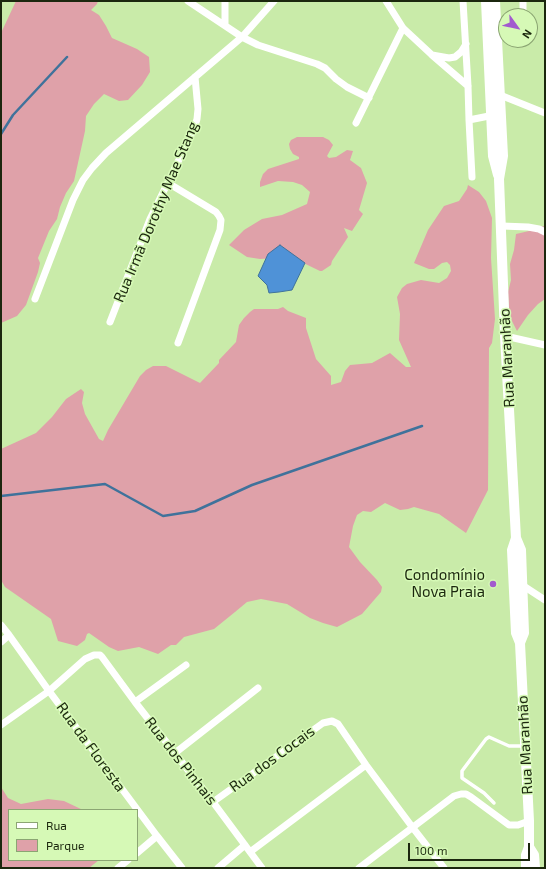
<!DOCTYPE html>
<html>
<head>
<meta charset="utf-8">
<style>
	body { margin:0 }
	#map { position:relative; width:546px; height:869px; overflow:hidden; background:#c9eba9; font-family:"Exo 2",sans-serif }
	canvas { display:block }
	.frame { position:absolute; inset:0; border:2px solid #1b270e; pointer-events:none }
	.legend { position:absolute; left:8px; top:809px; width:130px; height:52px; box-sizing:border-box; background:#d6f9b6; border:1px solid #8ba573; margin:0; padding:5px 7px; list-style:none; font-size:12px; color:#1b270e }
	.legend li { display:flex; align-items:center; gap:8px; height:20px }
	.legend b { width:20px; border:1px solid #8ba573 }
	.north { position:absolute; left:498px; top:8px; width:40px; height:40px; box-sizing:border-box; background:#d6f9b6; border:1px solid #8ba573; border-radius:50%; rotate:123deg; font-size:11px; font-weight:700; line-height:16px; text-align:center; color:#1b270e }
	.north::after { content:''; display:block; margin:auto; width:14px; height:18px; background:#a25ace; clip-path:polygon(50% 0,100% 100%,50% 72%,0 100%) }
	.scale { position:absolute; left:408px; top:843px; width:122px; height:18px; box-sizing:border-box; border:2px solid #1b270e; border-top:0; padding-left:5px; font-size:12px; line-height:14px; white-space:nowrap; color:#1b270e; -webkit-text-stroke:3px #d6f9b6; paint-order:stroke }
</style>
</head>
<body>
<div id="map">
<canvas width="546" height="869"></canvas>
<div class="frame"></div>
<ul class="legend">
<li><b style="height:5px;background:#fff"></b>Rua</li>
<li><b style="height:11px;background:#dfa1a9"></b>Parque</li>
</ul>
<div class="north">N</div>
<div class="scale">100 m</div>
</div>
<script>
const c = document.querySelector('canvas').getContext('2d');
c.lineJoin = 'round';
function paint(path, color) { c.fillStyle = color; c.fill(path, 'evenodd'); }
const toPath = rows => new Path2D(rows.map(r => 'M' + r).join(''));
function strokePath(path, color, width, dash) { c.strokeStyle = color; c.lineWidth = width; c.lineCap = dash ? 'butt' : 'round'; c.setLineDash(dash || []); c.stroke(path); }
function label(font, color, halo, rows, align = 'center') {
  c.font = font + ' "Exo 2",sans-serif'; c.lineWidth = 3; c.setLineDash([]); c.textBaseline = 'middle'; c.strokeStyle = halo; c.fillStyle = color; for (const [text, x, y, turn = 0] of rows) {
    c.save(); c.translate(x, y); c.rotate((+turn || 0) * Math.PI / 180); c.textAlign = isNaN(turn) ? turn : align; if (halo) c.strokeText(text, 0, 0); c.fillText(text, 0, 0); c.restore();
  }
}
const green = toPath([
	[16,1,98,1,97,4,91,10,99,15,106,26,112,38,137,49,149,57,150,72,142,85,128,100,119,101,104,94,94,104,86,116,85,131,74,181,66,193,60,207,57,219,49,231,38,258,40,263,38,272,26,305,17,316,1,323,1,33],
	[297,137,323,137,329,140,333,145,327,156,329,158,336,157,347,150,353,151,350,160,361,168,367,183,359,210,363,214,352,231,344,228,348,237,332,261,331,265,322,271,320,271,291,257,260,259,247,257,229,245,244,230,262,219,282,215,307,204,310,192,302,185,293,182,278,181,260,187,260,182,263,174,268,169,299,159,299,157,293,154,290,149,289,144,291,140],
	[468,185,479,192,486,201,492,218,491,258,495,319,492,343,489,348,488,490,466,533,439,514,414,507,408,509,400,510,385,503,371,512,363,511,357,515,353,526,349,547,360,562,377,580,382,587,381,592,362,614,337,627,323,623,310,618,287,604,261,599,247,602,235,612,214,629,184,637,176,645,171,645,158,654,139,647,118,651,109,647,89,633,87,634,85,640,77,646,58,641,51,619,5,587,1,580,2,577,1,576,1,449,36,433,52,417,66,399,81,389,84,392,82,403,85,414,99,439,103,441,108,430,140,376,146,370,153,366,166,366,200,383,219,363,219,360,236,342,239,325,244,318,250,312,254,309,278,309,283,307,288,311,306,318,306,328,316,359,331,376,331,385,341,382,345,371,350,365,372,363,390,353,406,367,411,367,399,340,400,314,397,297,402,288,407,284,421,280,439,283,447,278,451,271,450,265,447,262,442,263,434,269,429,269,414,263,428,230,444,206,459,201,467,189],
	[545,225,545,299,538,304,528,315,517,331,512,321,509,308,508,292,511,280,510,264,514,250,516,234,529,231,544,226],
	[1,787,8,798,21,804,48,799,64,801,83,810,9,810,9,860,99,860,89,868,1,868]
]);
const water = toPath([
	[280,245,305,263,292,290,279,292,269,293,267,285,258,276,268,254,280,245]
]);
const stream = toPath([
	[1,134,13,115,67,57],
	[1,496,105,484,163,516,195,511,252,485,422,426]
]);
const lane = toPath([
	[494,803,484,793,462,778,462,771,486,739,489,737,509,746,525,746]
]);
const street = toPath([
	[188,1,242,37,258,45,317,64,325,68,336,79,347,87,369,98],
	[386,1,403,28,432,55,468,86],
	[463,1,468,86,469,120,472,177],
	[523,1,523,9],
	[225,25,225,1],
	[432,55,449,58,455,57,461,52,466,44],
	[500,95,545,113],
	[469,120,494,115],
	[356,123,403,28],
	[168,183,216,212,219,216,221,220,220,230,178,343],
	[502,226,528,227,539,229,545,232],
	[35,299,73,200,83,180,92,168,106,153,242,37,274,1],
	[110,322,150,219,194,129,197,119,198,109,195,77],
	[505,336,545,345],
	[522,585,545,600],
	[1,625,9,635,49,691,157,836,182,868],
	[1,642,9,635],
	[135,702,186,665],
	[1,725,49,691,85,659,94,655,100,655,102,657,135,702,213,802,262,868],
	[175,753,258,688],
	[213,802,323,723,332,721,338,724,366,765,413,828,444,868],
	[250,852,366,765],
	[137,853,157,836],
	[118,868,128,860],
	[218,868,245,845],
	[359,868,454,796,461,794,466,794,471,797,509,825,518,825,529,821]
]);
const secondary = toPath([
	[486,1,493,156,498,175],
	[495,1,503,156,499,179,505,336,516,538,512,550,516,633,520,643,529,821,529,847,526,855,526,868],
	[516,538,521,550,524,633,520,643],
	[529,847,534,855,535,868]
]);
const markers = [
	[493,584,4,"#a25ace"]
];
const streetNames = [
	["Rua Irmã Dorothy Mae Stang",156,212,-67],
	["Rua Maranhão",507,358,-93],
	["Rua Maranhão",525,745,-93],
	["Rua da Floresta",91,747,54],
	["Rua dos Cocais",272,759,-36],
	["Rua dos Pinhais",181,761,52]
];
const poiNames = [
	["Condomínio",485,575],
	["Nova Praia",485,592]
];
paint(green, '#dfa1a9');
paint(water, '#4f92d7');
strokePath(water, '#3f729b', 1);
strokePath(stream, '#3f729b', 2.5);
strokePath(lane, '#fff', 3.5);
strokePath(street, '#fff', 7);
strokePath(secondary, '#fff', 10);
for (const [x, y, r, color] of markers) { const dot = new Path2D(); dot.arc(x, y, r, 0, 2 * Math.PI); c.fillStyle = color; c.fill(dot); strokePath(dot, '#d6f9b6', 1.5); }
label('15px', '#1b270e', '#d6f9b6', streetNames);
label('15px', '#1b270e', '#d6f9b6', poiNames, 'right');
</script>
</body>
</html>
